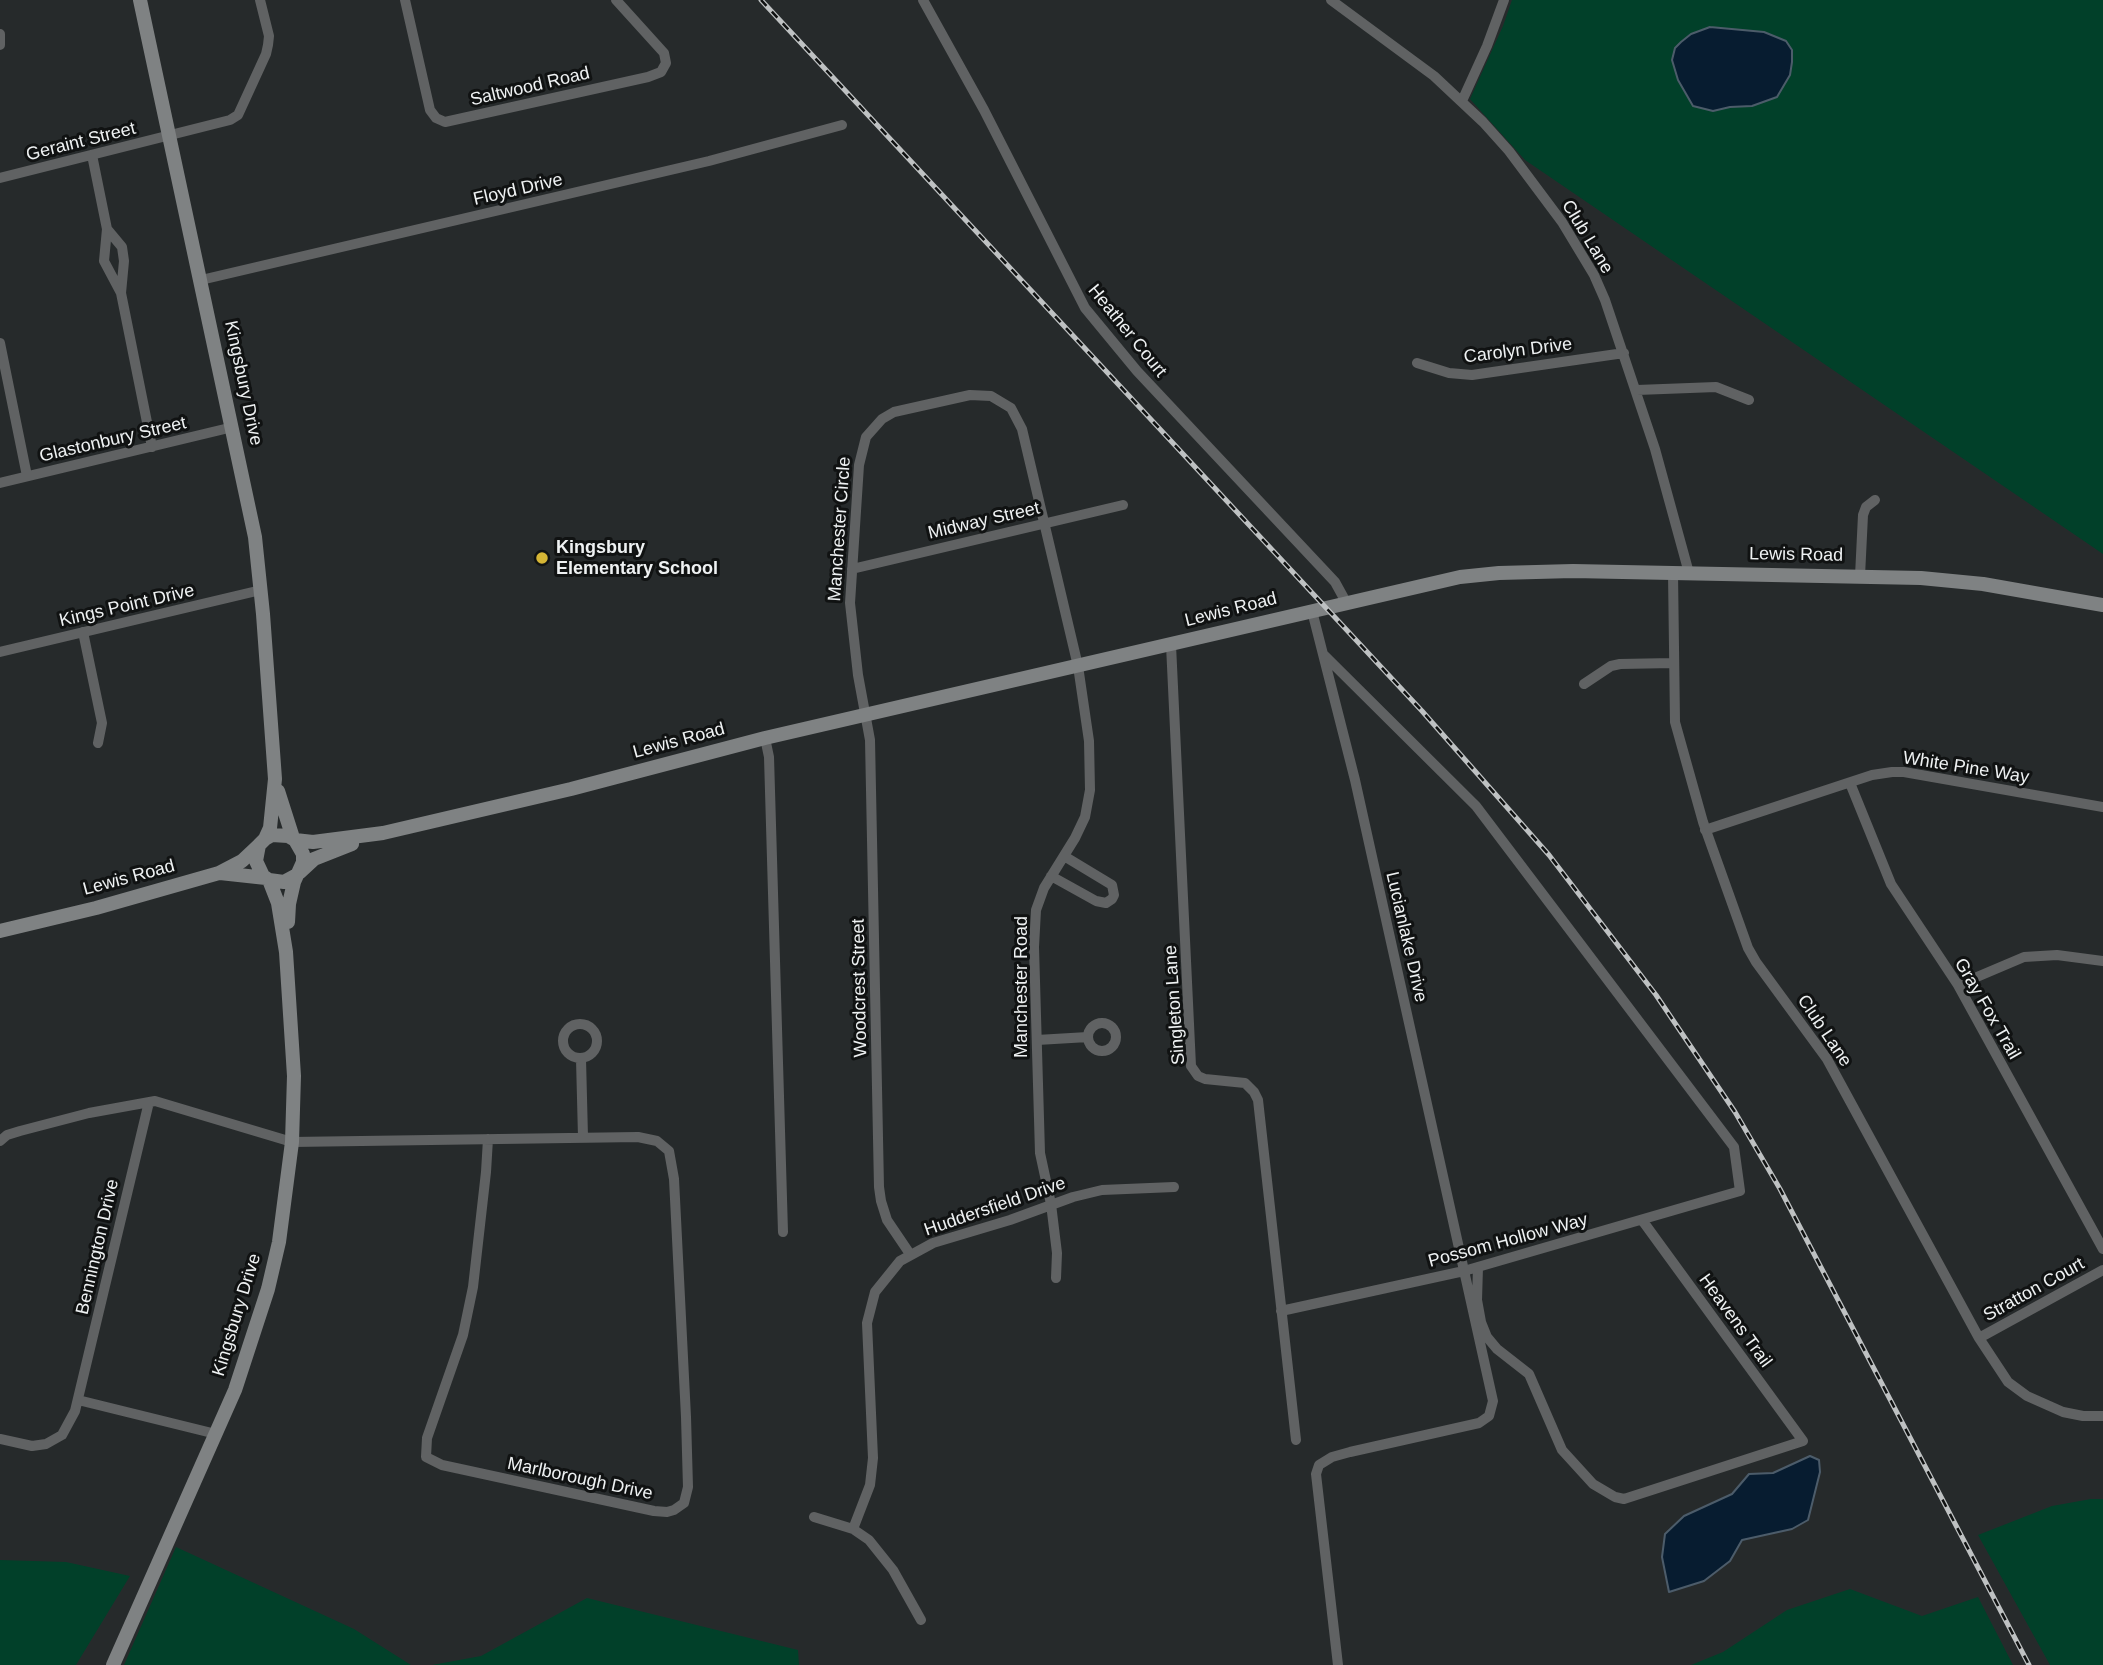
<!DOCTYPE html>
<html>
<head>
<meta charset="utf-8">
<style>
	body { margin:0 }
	canvas { display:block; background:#262a2b }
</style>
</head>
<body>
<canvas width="2103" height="1665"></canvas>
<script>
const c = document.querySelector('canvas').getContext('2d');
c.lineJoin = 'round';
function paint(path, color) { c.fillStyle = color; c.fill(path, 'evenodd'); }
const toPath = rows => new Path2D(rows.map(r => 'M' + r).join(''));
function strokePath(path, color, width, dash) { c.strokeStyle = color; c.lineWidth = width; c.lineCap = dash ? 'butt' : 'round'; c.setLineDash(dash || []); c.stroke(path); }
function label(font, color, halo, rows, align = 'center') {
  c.font = font + ' Helvetica,sans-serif'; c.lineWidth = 6; c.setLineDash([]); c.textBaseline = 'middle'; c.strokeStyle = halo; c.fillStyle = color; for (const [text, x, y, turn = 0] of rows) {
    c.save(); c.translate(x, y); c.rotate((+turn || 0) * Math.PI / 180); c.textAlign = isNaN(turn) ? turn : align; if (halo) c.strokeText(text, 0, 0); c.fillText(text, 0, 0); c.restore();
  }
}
const green = toPath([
	[1512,0,2103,0,2103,554,1525,160,1470,99,1503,26],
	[2091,1499,2103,1499,2103,1665,2050,1665,1978,1535,2052,1506],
	[176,1547,354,1629,411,1665,124,1665],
	[0,1560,66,1562,130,1576,76,1665,0,1665],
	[1850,1589,1922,1616,1978,1597,2013,1665,1691,1665,1723,1652,1787,1610],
	[587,1598,798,1650,799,1665,432,1665,481,1656]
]);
const water = toPath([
	[1710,27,1764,32,1786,41,1792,50,1792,62,1790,75,1777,97,1752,106,1730,107,1713,111,1693,106,1678,80,1672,60,1675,48,1681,42,1691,34,1710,27],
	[1810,1456,1819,1460,1820,1472,1808,1520,1792,1529,1742,1540,1730,1561,1704,1581,1669,1592,1662,1557,1665,1534,1684,1516,1732,1494,1749,1474,1773,1473,1810,1456]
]);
const street = toPath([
	[405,0,430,110,436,118,445,122,648,77,661,72,666,63,664,53,616,0],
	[923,0,984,110,1085,308,1137,371,1335,582,1346,602],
	[1331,0,1434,76,1483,122,1509,151,1562,222,1594,275,1605,300,1655,449,1689,573],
	[0,34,0,45],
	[1462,101,1487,46,1504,0],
	[92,155,107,229],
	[0,178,230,120,238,115,266,54,268,45,269,36,260,0],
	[201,280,709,161,842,125],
	[121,293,124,261,122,247,107,229,104,261,121,293,152,447],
	[0,343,27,476],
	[1417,363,1449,373,1472,375,1624,353],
	[1637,390,1716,387,1749,400],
	[0,483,233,427],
	[852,569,1123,505],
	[1673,573,1675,722,1703,822,1748,948,1756,962,1827,1059,1979,1338,2008,1382,2027,1396,2063,1412,2083,1416,2103,1416],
	[1860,576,1863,515,1866,507,1875,500],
	[1312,611,1355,780,1493,1401,1489,1416,1479,1423,1350,1452,1332,1457,1319,1465,1316,1474,1338,1665],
	[83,632,102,723,98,743],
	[1171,645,1191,1066,1198,1076,1205,1079,1245,1083,1254,1092,1258,1100,1296,1440],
	[0,652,261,590],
	[1584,684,1611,666,1620,664,1673,663],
	[765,738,769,757,783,1232],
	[1850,783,1891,884,1958,985,2103,1249],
	[1705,830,1872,775,1892,772,1904,772,2103,807],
	[1051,876,1096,901,1106,903,1112,899,1114,895,1112,885,1064,856],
	[1958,985,2024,957,2057,955,2103,961],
	'1088 1037a14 14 0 1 1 28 0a14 14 0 1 1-28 0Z',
	'563 1041a17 17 0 1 1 34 0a17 17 0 1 1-34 0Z',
	[1037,1040,1088,1037],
	[581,1059,583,1137],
	[0,1141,7,1135,20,1131,89,1113,155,1101,292,1142,638,1137,657,1141,669,1151,674,1179,686,1417,688,1487,684,1503,674,1510,667,1512,654,1511,442,1465,426,1457,427,1438,463,1335,473,1287,486,1172,488,1139],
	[910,1254,887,1220,881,1201,879,1187,870,740,858,675,850,603,859,465,866,437,882,419,894,412,970,395,991,396,1011,408,1022,429,1078,666,1089,741,1090,790,1085,817,1075,838,1044,888,1036,910,1034,947,1040,1153,1051,1204,1057,1253,1056,1278],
	[1478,1267,1477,1300,1481,1322,1487,1337,1497,1349,1529,1374,1562,1450,1593,1484,1615,1497,1624,1499,1803,1441,1642,1220],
	[1281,1311,1464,1271,1740,1191,1734,1147,1476,806,1324,655],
	[1979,1338,2103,1270],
	[78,1400,216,1434],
	[0,1439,32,1446,46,1444,62,1435,75,1411,149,1102],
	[814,1517,853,1529,869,1540,893,1570,921,1620],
	[853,1529,870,1485,873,1458,867,1323,875,1292,900,1261,933,1243,1010,1220,1073,1197,1102,1190,1174,1187]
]);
const secondary = toPath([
	[140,0,255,537,263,614,275,779,270,828,265,839],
	[278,791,293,838],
	[295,840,313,842,383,833,571,789,765,738,1460,577,1499,573,1573,571,1921,578,1983,584,2103,605],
	[300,872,314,859,352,844],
	[220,873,266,878],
	[288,922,289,904,294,882,303,862,303,854,295,840,288,836,272,835,265,839,259,845,256,861,263,876,269,880,284,882,297,875],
	[0,931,96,908,219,873,242,861,259,845],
	[113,1665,235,1390,268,1289,279,1242,292,1142,294,1076,286,952,278,903,269,880]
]);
const rail = toPath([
	[761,0,1422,711,1549,855,1656,995,1735,1112,1780,1189,2029,1665]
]);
const markers = [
	[542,558,7,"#d5b535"]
];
const streetNames = [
	["Saltwood Road",530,87,-13],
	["Geraint Street",81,142,-14],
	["Floyd Drive",518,190,-13],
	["Club Lane",1587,237,59],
	["Heather Court",1127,331,51],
	["Carolyn Drive",1518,351,-7],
	["Kingsbury Drive",243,383,78],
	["Glastonbury Street",113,440,-13],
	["Midway Street",984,521,-13],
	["Manchester Circle",840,529,-86],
	["Lewis Road",1796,555,1],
	["Kings Point Drive",127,606,-13],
	["Lewis Road",1231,610,-14],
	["Lewis Road",679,741,-15],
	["White Pine Way",1966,768,9],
	["Lewis Road",129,878,-15],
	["Lucianlake Drive",1406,937,77],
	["Manchester Road",1022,987,-90],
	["Woodcrest Street",860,988,-91],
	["Singleton Lane",1175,1005,-94],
	["Gray Fox Trail",1987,1009,60],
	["Club Lane",1824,1031,56],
	["Huddersfield Drive",995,1207,-19],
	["Possom Hollow Way",1508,1241,-15],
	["Bennington Drive",98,1247,-77],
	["Stratton Court",2034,1290,-29],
	["Kingsbury Drive",237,1315,-73],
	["Heavens Trail",1735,1321,54],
	["Marlborough Drive",580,1479,12]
];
const poiNames = [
	["Kingsbury",556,548],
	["Elementary School",556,569]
];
paint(green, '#014029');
paint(water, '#071c30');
strokePath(water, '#4c5c6a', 2);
strokePath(street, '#606263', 10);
strokePath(secondary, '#7f8283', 14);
strokePath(rail, '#bec1c2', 5);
strokePath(rail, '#101212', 2.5, [8]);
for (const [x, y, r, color] of markers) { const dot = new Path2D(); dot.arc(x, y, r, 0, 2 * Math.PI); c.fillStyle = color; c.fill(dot); strokePath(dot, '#101212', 2.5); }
label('18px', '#eef1f2', '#101212', streetNames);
label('bold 18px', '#eef1f2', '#101212', poiNames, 'left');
</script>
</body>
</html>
